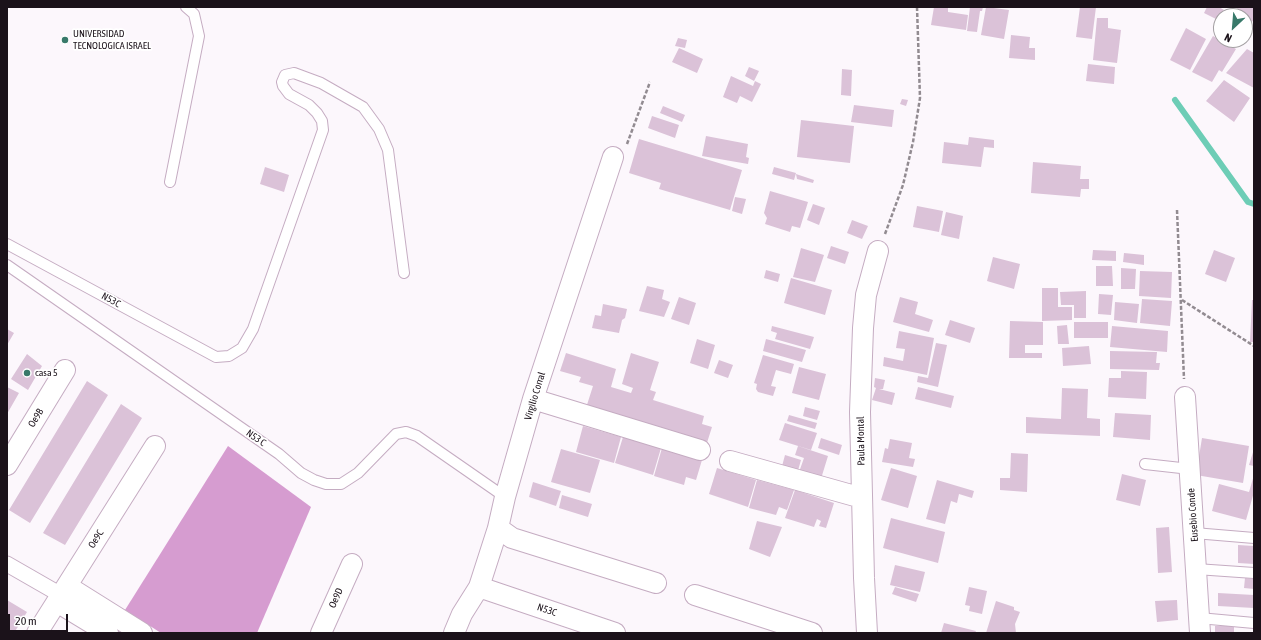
<!DOCTYPE html>
<html>
<head>
<meta charset="utf-8">
<style>
	body { margin:0 }
	#map { position:relative; width:1261px; height:640px; overflow:hidden; background:#fcf7fc; font-family:"Asap Condensed",sans-serif }
	canvas { display:block }
	.frame { position:absolute; inset:0; border:8px solid #1b121a; pointer-events:none }
	.north { position:absolute; left:1213px; top:8px; width:40px; height:40px; box-sizing:border-box; background:#fff; border:1px solid #a4a0a3; border-radius:50%; rotate:206deg; font-size:11px; font-weight:700; line-height:16px; text-align:center; color:#1b121a }
	.north::after { content:''; display:block; margin:auto; width:14px; height:18px; background:#38796a; clip-path:polygon(50% 0,100% 100%,50% 72%,0 100%) }
	.scale { position:absolute; left:8px; top:614px; width:60px; height:18px; box-sizing:border-box; border:2px solid #1b121a; border-top:0; padding-left:5px; font-size:12px; line-height:14px; white-space:nowrap; color:#1b121a; -webkit-text-stroke:3px #fff; paint-order:stroke }
</style>
</head>
<body>
<div id="map">
<canvas width="1261" height="640"></canvas>
<div class="frame"></div>
<div class="north">N</div>
<div class="scale">20 m</div>
</div>
<script>
const c = document.querySelector('canvas').getContext('2d');
c.lineJoin = 'round';
function paint(path, color) { c.fillStyle = color; c.fill(path, 'evenodd'); }
const toPath = rows => new Path2D(rows.map(r => 'M' + r).join(''));
function strokePath(path, color, width, dash) { c.strokeStyle = color; c.lineWidth = width; c.lineCap = dash ? 'butt' : 'round'; c.setLineDash(dash || []); c.stroke(path); }
function label(font, color, halo, rows, align = 'center') {
  c.font = font + ' "Asap Condensed",sans-serif'; c.lineWidth = 3.5; c.setLineDash([]); c.textBaseline = 'middle'; c.strokeStyle = halo; c.fillStyle = color; for (const [text, x, y, turn = 0] of rows) {
    c.save(); c.translate(x, y); c.rotate((+turn || 0) * Math.PI / 180); c.textAlign = isNaN(turn) ? turn : align; if (halo) c.strokeText(text, 0, 0); c.fillText(text, 0, 0); c.restore();
  }
}
const forest = toPath([
	[228,446,311,507,257,633,161,633,125,610]
]);
const stream = toPath([
	[1175,100,1248,202,1254,204]
]);
const building = toPath([
	[934,7,948,7,948,12,968,15,966,30,931,25],
	[970,7,983,7,982,11,980,11,977,32,967,31],
	[986,7,1009,10,1004,39,981,35],
	[1080,7,1096,7,1092,39,1076,37],
	[1207,7,1219,7,1224,10,1218,20,1204,13],
	[1238,7,1254,7,1254,22,1245,18,1245,16,1235,13],
	[1097,18,1108,18,1108,28,1121,30,1117,63,1093,60],
	[1221,26,1221,35,1217,33],
	[1186,28,1206,39,1190,70,1170,60],
	[1011,35,1030,37,1029,48,1035,48,1035,60,1009,58],
	[1213,36,1236,49,1222,72,1219,70,1212,82,1192,72],
	[678,38,687,40,685,48,675,46],
	[1230,40,1240,40,1238,44],
	[679,48,703,59,697,73,672,62],
	[1247,49,1254,53,1254,88,1226,73],
	[1088,64,1115,67,1114,84,1086,81],
	[749,67,759,71,754,81,745,76],
	[842,69,852,70,851,96,841,95],
	[731,76,753,86,755,81,761,84,752,102,740,96,737,103,723,97],
	[1224,80,1250,98,1234,122,1206,101],
	[902,99,908,100,906,106,900,104],
	[854,105,894,110,892,127,851,122],
	[663,106,685,115,682,122,660,113],
	[652,116,679,125,675,138,648,128],
	[801,120,854,126,850,163,797,157],
	[706,136,748,144,746,157,749,158,748,164,702,156],
	[969,137,994,140,994,148,984,147,981,167,942,163,944,142,968,145],
	[639,139,742,170,730,210,659,189,661,183,629,173],
	[1033,162,1081,166,1080,179,1089,179,1089,189,1081,189,1080,197,1031,193],
	[265,167,289,175,284,192,260,184],
	[774,167,796,173,794,180,772,174],
	[796,174,814,180,813,183,797,179],
	[770,191,808,202,800,228,792,226,790,232,765,224,767,218,764,213],
	[735,197,746,199,742,214,732,211],
	[813,204,825,208,819,225,807,220],
	[917,206,943,211,939,232,913,227],
	[946,212,963,216,959,239,941,235],
	[852,220,868,226,862,239,847,233],
	[831,246,849,252,845,264,827,258],
	[801,248,824,255,815,282,793,277],
	[1093,250,1116,251,1116,261,1092,260],
	[1214,250,1235,258,1226,282,1205,274],
	[1124,253,1144,255,1144,265,1123,262],
	[993,257,1020,264,1014,289,987,281],
	[1096,266,1112,266,1113,286,1096,286],
	[1121,268,1136,269,1135,289,1121,289],
	[766,270,780,274,778,282,764,278],
	[1140,271,1172,272,1171,298,1139,296],
	[791,278,832,290,825,315,784,303],
	[647,286,664,290,662,299,670,302,664,317,639,311],
	[1042,288,1058,288,1058,307,1072,307,1072,320,1042,321],
	[1086,291,1086,318,1074,318,1074,305,1061,305,1060,292],
	[1099,294,1113,295,1111,315,1098,314],
	[679,297,696,303,689,325,671,319],
	[900,297,918,302,915,314,933,320,929,332,893,322],
	[1142,299,1172,301,1170,326,1140,323],
	[1252,300,1254,300,1254,342,1250,342],
	[1115,302,1139,304,1137,323,1114,320],
	[603,304,627,309,625,318,622,320,619,333,592,328,595,315,601,316],
	[950,320,975,328,970,343,945,335],
	[1010,321,1043,322,1043,345,1025,345,1025,353,1042,353,1042,358,1009,358],
	[1074,322,1108,322,1108,338,1074,338],
	[1067,325,1069,344,1058,344,1057,326],
	[772,326,814,337,810,349,775,339,777,333,771,331],
	[1112,326,1168,331,1167,352,1110,347],
	[7,329,14,333,7,345],
	[899,331,934,338,927,375,883,366,884,357,903,361,905,349,896,348],
	[697,339,715,345,708,369,690,363],
	[766,339,806,350,802,362,763,351],
	[936,343,947,345,938,387,917,382,918,376,928,378],
	[1089,346,1091,364,1063,366,1062,348],
	[1110,351,1157,352,1156,363,1160,363,1159,370,1110,369],
	[566,353,616,369,611,387,631,393,633,388,622,384,631,353,659,362,650,390,656,392,653,400,704,416,702,424,712,427,705,449,585,411,593,386,579,382,581,377,560,371],
	[27,354,42,366,28,390,11,379],
	[763,355,794,364,791,374,776,370,771,386,776,387,773,396,758,392,756,389,757,384,754,383],
	[719,360,733,365,728,378,714,373],
	[799,367,826,374,819,400,792,393],
	[1121,371,1147,372,1146,399,1108,397,1109,378,1121,378],
	[875,378,885,380,883,389,879,389,895,393,892,405,872,400,876,388,874,387],
	[87,381,108,395,30,523,9,510],
	[7,387,19,393,7,414],
	[918,387,954,396,951,408,915,399],
	[1062,388,1088,389,1087,418,1100,419,1100,436,1026,433,1026,417,1061,419],
	[121,404,142,418,65,545,43,533],
	[805,407,820,411,817,420,803,416],
	[1115,413,1151,415,1150,440,1113,437],
	[789,415,817,423,815,429,787,421],
	[785,423,817,433,811,450,779,440],
	[583,426,621,437,614,463,576,452],
	[623,437,661,448,653,475,615,463],
	[821,438,842,445,839,455,818,448],
	[1202,438,1249,446,1243,483,1196,475],
	[890,439,912,443,909,458,915,459,913,467,882,462,885,448,888,449],
	[798,446,828,456,820,482,798,475,804,458,795,455],
	[662,448,702,460,696,480,686,477,684,485,654,476],
	[561,449,600,460,590,493,551,482],
	[1254,449,1254,466,1249,465],
	[1011,453,1028,454,1027,492,1000,490,1000,478,1010,478],
	[785,455,801,460,797,474,781,470],
	[717,468,756,480,748,507,709,494],
	[891,468,917,476,908,508,881,500],
	[1122,474,1146,480,1140,506,1116,500],
	[1254,475,1254,492,1246,520,1212,511,1219,484,1249,492],
	[757,480,794,490,787,510,779,507,776,515,749,508],
	[937,480,974,491,972,498,959,494,957,503,951,501,945,524,926,519],
	[533,482,561,491,556,506,529,497],
	[795,490,834,503,826,528,819,526,821,521,817,519,814,527,785,518],
	[562,495,592,504,588,517,559,508],
	[891,518,945,532,938,563,883,548],
	[757,521,782,527,770,557,749,549],
	[1169,527,1172,572,1158,573,1156,528],
	[1238,545,1254,546,1254,564,1238,563],
	[895,565,925,572,920,592,890,585],
	[1245,578,1254,579,1254,589,1244,588],
	[895,587,919,594,916,602,892,594],
	[969,587,987,591,982,614,969,611,970,606,965,605],
	[1218,593,1254,595,1254,608,1218,606],
	[7,600,27,612,14,633,7,633],
	[1177,600,1178,620,1157,622,1155,601],
	[996,601,1014,607,1014,610,1020,612,1015,624,1016,633,986,633],
	[944,623,976,631,975,633,941,633],
	[1215,626,1234,626,1234,633,1215,633]
]);
const path = toPath([
	[627,144,650,82],
	[1177,210,1184,379],
	[885,234,903,185,913,142,920,98,917,7],
	[1182,300,1254,346]
]);
const service = toPath([
	[170,182,199,36,194,14,186,7],
	[7,244,216,357,229,356,242,348,253,329,323,130,322,121,317,113,309,105,289,94,283,86,282,82,285,75,294,73,321,83,363,107,379,129,388,150,404,273],
	[7,265,279,454,301,473,314,480,326,484,341,484,358,473,396,434,406,432,417,436,505,497],
	[1145,464,1190,469],
	[1194,533,1254,538],
	[1196,569,1254,573],
	[1199,618,1254,623]
]);
const pedestrian = toPath([
	[7,564,61,595]
]);
const minor = toPath([
	[1185,397,1200,633],
	[533,399,700,450],
	[730,461,862,498],
	[7,465,65,370],
	[498,528,512,538,656,583],
	[67,586,142,633],
	[479,587,615,633],
	[695,595,812,633],
	[57,602,108,633],
	[37,633,155,446],
	[321,633,352,564],
	[454,633,462,614,479,587,498,528,505,497,533,399,613,157],
	[867,633,864,578,860,412,863,328,866,295,878,251]
]);
const markers = [
	[65,40,4,"#38796a"],
	[27,373,4,"#38796a"]
];
const poiNames = [
	["UNIVERSIDAD",73,34],
	["TECNOLOGICA ISRAEL",73,46],
	["casa 5",35,373]
];
const streetNames = [
	["N53C",111,300,29],
	["Virgilio Corral",535,396,-73],
	["Oe9B",36,418,-59],
	["N53 C",256,438,35],
	["Paula Montal",861,441,-91],
	["Eusebio Conde",1193,515,-94],
	["Oe9C",96,539,-58],
	["Oe9D",336,598,-66],
	["N53C",547,610,19]
];
paint(forest, '#d69cd0');
strokePath(stream, '#6dcdb6', 6);
paint(building, '#dbc2d8');
strokePath(service, '#c5acc2', 12);
strokePath(pedestrian, '#c5acc2', 17);
strokePath(minor, '#c5acc2', 22);
strokePath(path, '#928b91', 2.5, [4, 2]);
strokePath(service, '#fff', 10);
strokePath(pedestrian, '#fff', 15);
strokePath(minor, '#fff', 20);
for (const [x, y, r, color] of markers) { const dot = new Path2D(); dot.arc(x, y, r, 0, 2 * Math.PI); c.fillStyle = color; c.fill(dot); strokePath(dot, '#fff', 1.5); }
label('10px', '#1b121a', '#fff', poiNames, 'left');
label('10px', '#1b121a', '#fff', streetNames);
</script>
</body>
</html>
